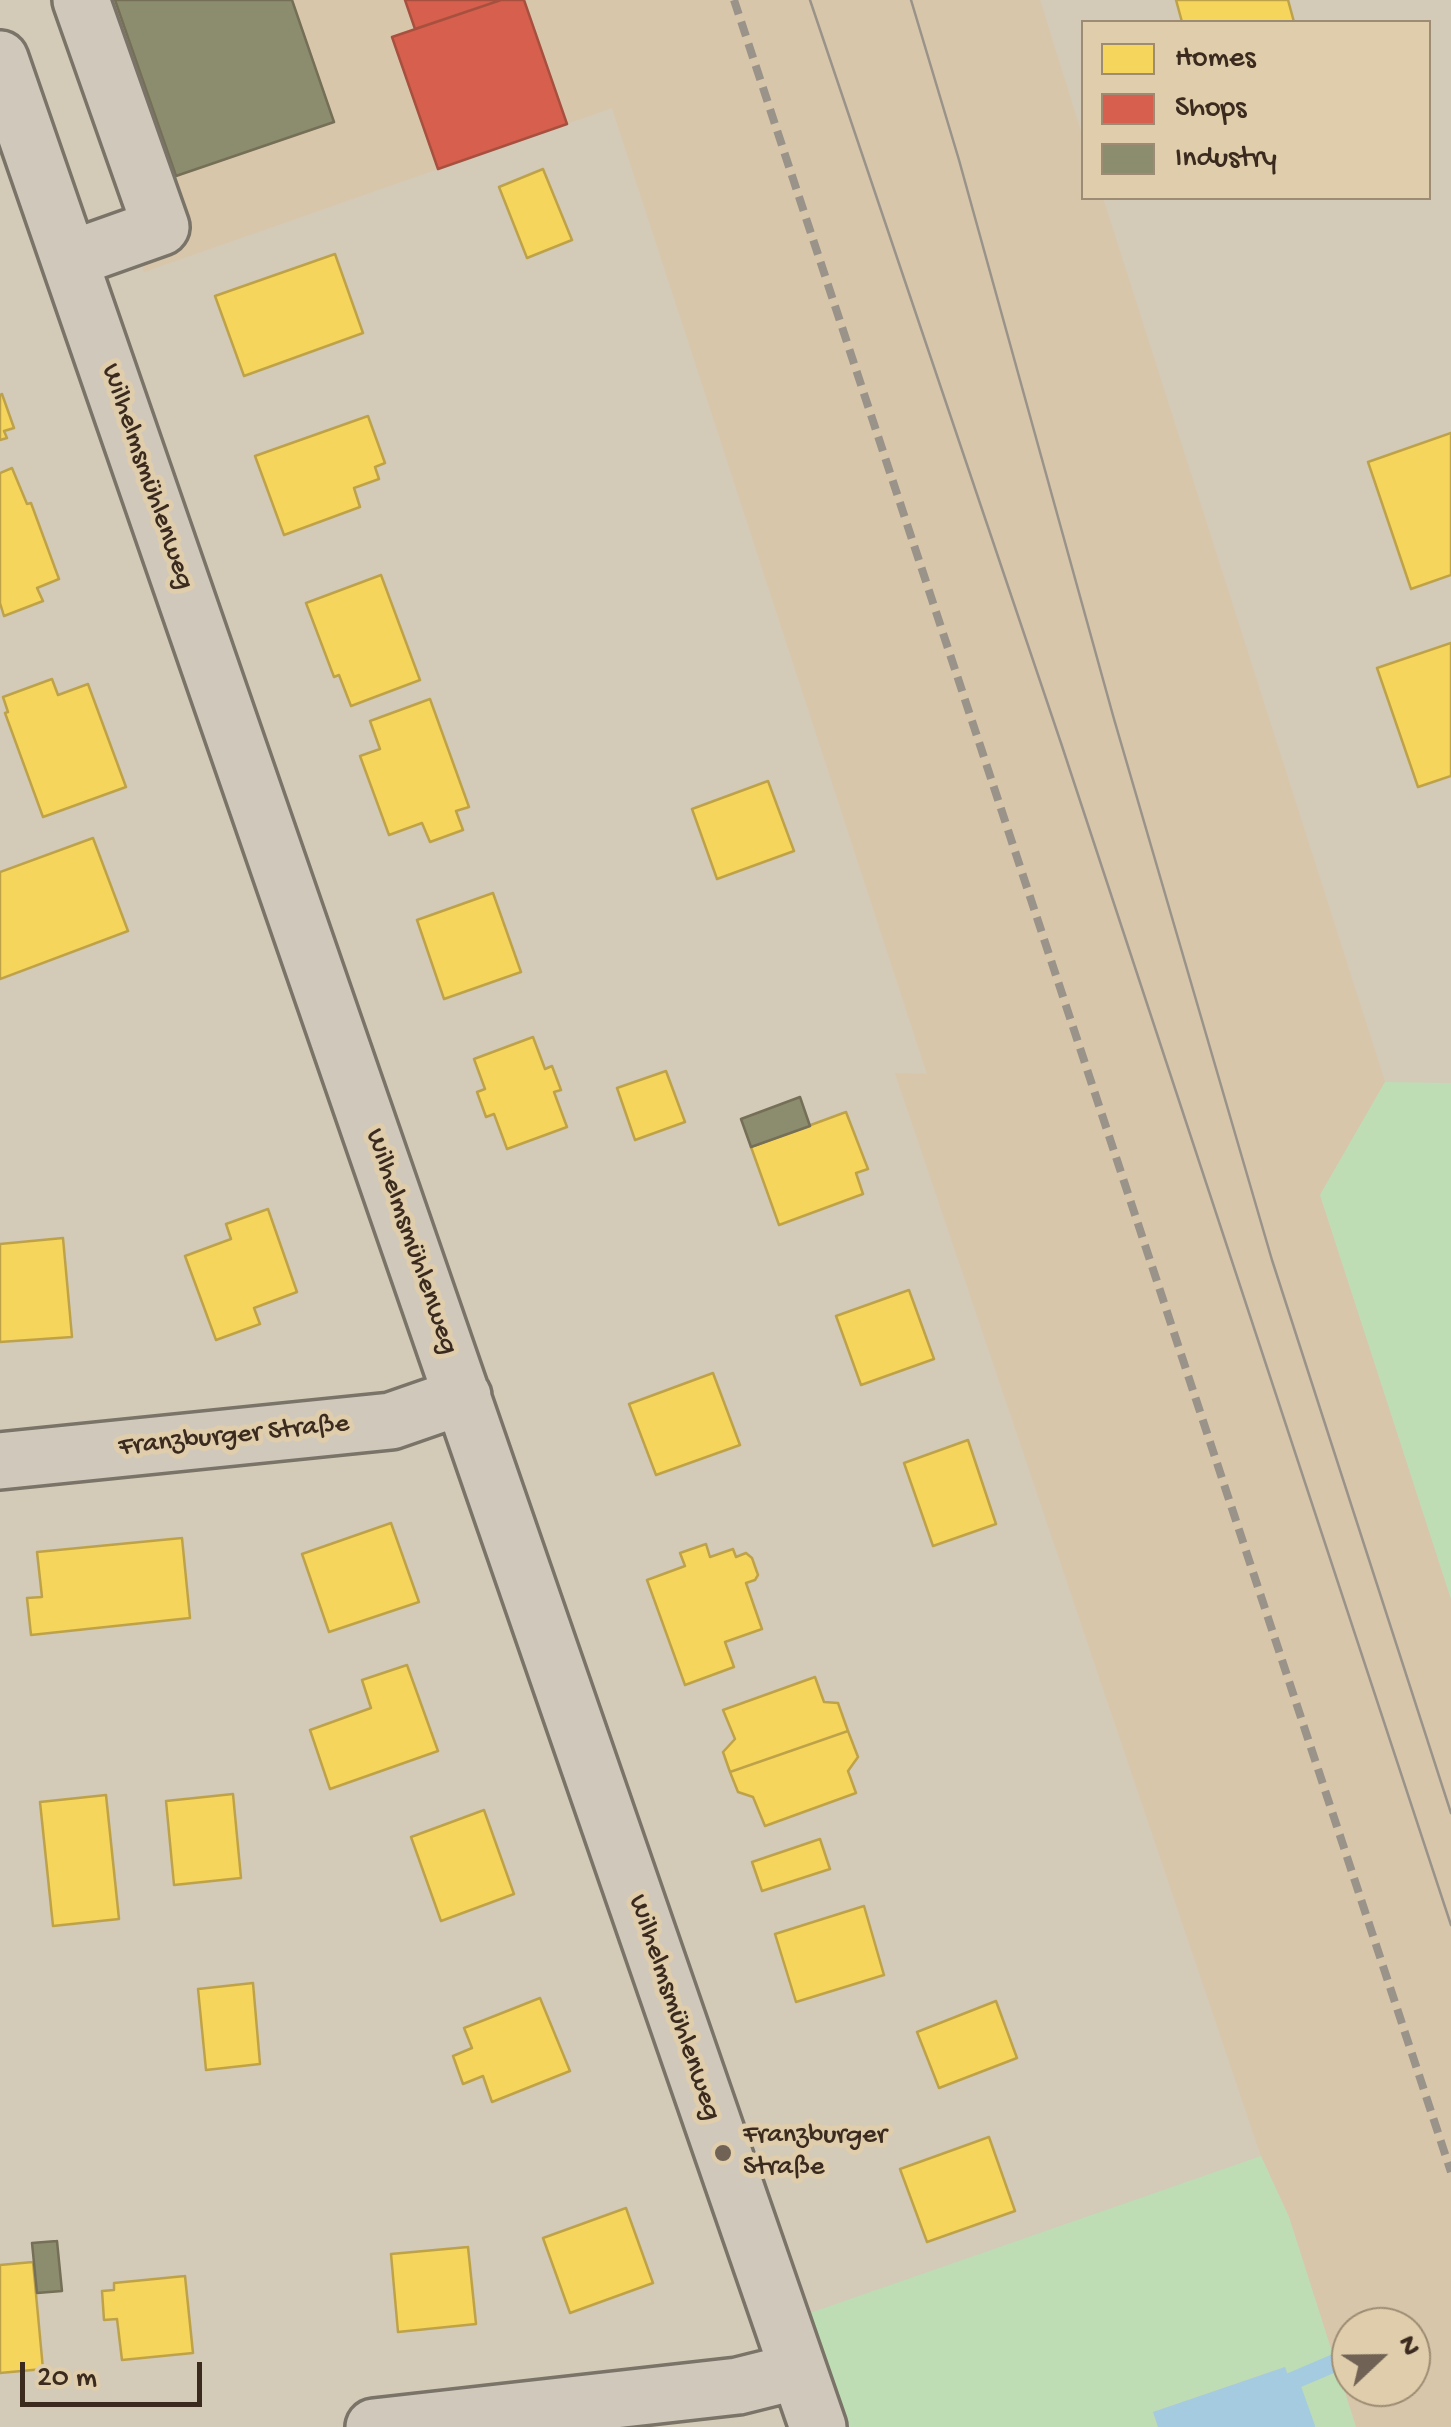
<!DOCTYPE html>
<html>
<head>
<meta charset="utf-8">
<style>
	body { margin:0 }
	#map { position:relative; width:1451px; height:2427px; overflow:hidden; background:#d3cab7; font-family:"Gochi Hand",sans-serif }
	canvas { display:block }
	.legend { position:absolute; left:1081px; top:20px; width:350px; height:180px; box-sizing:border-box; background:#dfcdab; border:2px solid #9d8c73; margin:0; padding:12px 18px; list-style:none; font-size:30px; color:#3b2a1e }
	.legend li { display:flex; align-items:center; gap:20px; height:50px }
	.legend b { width:50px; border:2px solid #9d8c73 }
	.north { position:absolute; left:1331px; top:2307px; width:100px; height:100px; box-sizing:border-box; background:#dfcdab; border:2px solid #9d8c73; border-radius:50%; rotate:68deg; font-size:28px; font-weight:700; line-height:40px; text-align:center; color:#3b2a1e }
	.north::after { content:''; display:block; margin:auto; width:35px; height:45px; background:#706254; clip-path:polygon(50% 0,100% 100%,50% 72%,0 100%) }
	.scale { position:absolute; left:20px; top:2362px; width:182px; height:45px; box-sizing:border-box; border:5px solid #3b2a1e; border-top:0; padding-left:12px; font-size:30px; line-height:35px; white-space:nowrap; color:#3b2a1e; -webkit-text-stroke:8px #dfcdab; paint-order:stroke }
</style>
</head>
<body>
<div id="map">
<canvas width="1451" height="2427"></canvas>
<ul class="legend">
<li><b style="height:28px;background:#f6d55c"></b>Homes</li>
<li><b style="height:28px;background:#d6604d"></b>Shops</li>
<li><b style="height:28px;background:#8c8c6e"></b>Industry</li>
</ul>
<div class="north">N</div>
<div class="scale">20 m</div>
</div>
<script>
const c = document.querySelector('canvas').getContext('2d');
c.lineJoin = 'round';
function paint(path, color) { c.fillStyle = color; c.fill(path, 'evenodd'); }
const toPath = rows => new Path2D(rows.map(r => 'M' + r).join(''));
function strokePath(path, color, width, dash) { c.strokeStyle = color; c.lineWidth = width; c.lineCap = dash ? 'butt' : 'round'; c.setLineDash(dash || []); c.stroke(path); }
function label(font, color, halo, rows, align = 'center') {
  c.font = font + ' "Gochi Hand",sans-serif'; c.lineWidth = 10; c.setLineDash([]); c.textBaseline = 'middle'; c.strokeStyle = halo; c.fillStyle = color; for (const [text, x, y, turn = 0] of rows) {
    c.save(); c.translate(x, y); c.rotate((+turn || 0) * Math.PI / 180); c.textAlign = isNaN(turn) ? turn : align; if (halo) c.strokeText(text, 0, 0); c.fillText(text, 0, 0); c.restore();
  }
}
const built = toPath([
	[49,0,1040,0,1083,138,1084,198,1103,198,1385,1082,1320,1195,1451,1599,1451,2427,1356,2427,1289,2217,1261,2156,895,1073,927,1074,612,108,144,272],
	[1351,2327,1411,2327,1411,2387,1351,2387]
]);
const green = toPath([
	[1385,1082,1451,1083,1451,1599,1320,1195],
	[1261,2156,1289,2217,1356,2427,1306,2427,1285,2367,1153,2412,1158,2427,849,2427,810,2313]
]);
const water = toPath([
	[1285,2367,1306,2427,1158,2427,1153,2412]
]);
const homes = toPath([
	[1176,0,1288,0,1294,22,1182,22,1176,0],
	[543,169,572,240,527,258,499,187,543,169],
	[335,254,363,333,244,376,215,296,335,254],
	[2,394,14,428,4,431,7,438,0,440,0,395,2,394],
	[368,416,385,463,375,467,379,479,354,488,360,507,284,535,255,456,368,416],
	[1451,433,1451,575,1411,589,1368,462,1451,433],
	[12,468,27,504,31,503,59,579,37,588,43,601,4,616,0,603,0,473,12,468],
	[381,575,420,680,351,706,339,675,334,677,306,603,381,575],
	[1451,643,1451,776,1418,787,1377,668,1451,643],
	[52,679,58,695,88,684,126,787,43,817,5,713,8,712,3,697,52,679],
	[430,699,469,807,456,811,463,830,430,842,422,823,389,835,360,756,380,749,370,721,430,699],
	[768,781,794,851,717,879,692,809,768,781],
	[93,838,128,931,0,979,0,872,93,838],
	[493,893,521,972,444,999,417,920,493,893],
	[533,1037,545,1069,552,1066,561,1090,554,1092,567,1127,507,1149,494,1114,486,1117,477,1092,485,1089,474,1059,533,1037],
	[666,1071,685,1122,635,1140,617,1088,666,1071],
	[846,1112,868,1169,856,1173,863,1194,779,1225,751,1147,846,1112],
	[268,1209,297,1292,254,1308,260,1324,216,1340,185,1256,231,1239,226,1224,268,1209],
	[63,1238,72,1337,0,1342,0,1244,63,1238],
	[909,1290,934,1359,861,1385,836,1316,909,1290],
	[713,1373,740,1445,656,1475,629,1404,713,1373],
	[968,1440,996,1524,933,1546,904,1463,968,1440],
	[391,1523,419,1602,329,1632,302,1554,391,1523],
	[182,1538,190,1618,31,1635,27,1598,42,1597,37,1552,182,1538],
	[706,1544,710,1557,733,1549,736,1557,746,1553,752,1558,758,1575,755,1580,746,1583,762,1629,725,1642,734,1667,685,1685,647,1580,685,1566,680,1553,706,1544],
	[407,1665,438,1751,330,1789,310,1730,371,1708,362,1680,407,1665],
	[815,1677,824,1702,838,1703,848,1731,730,1772,723,1752,735,1739,723,1710,815,1677],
	[848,1731,858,1757,848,1771,856,1793,765,1826,753,1797,738,1792,730,1772,848,1731],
	[233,1794,241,1878,174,1885,166,1801,233,1794],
	[106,1795,119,1919,53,1926,40,1802,106,1795],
	[484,1810,514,1894,441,1921,411,1837,484,1810],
	[820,1839,830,1869,762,1891,752,1862,820,1839],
	[864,1906,884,1975,796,2002,775,1934,864,1906],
	[253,1983,260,2064,206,2070,198,1989,253,1983],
	[540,1998,570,2071,492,2102,483,2076,463,2084,453,2056,472,2048,464,2028,540,1998],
	[996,2001,1017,2058,939,2088,917,2032,996,2001],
	[989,2137,1015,2211,927,2242,900,2169,989,2137],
	[626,2208,653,2283,570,2313,543,2238,626,2208],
	[468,2247,476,2324,398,2332,391,2254,468,2247],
	[33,2262,43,2369,0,2373,0,2265,33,2262],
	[185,2276,193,2353,122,2360,117,2319,104,2320,102,2291,114,2290,114,2283,185,2276]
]);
const shops = toPath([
	[405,0,501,0,415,29,405,0],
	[501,0,524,0,567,124,438,169,392,37,501,0]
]);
const industry = toPath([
	[115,0,292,0,334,122,176,176,115,0],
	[800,1097,810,1126,751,1147,741,1119,800,1097],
	[57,2241,62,2291,37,2293,32,2243,57,2241]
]);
const stream = toPath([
	[1306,2427,1290,2382,1351,2356]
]);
const minor = toPath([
	[0,59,818,2427],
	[71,259,161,227,81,0],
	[0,1461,391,1421,463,1396],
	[374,2427,738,2386,798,2371]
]);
const tram = toPath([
	[810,0,1061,743,1451,1925],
	[911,0,959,160,1114,719,1272,1260,1451,1813]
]);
const rail = toPath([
	[734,0,1451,2172]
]);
const markers = [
	[723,2153,10,"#706254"]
];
const streetNames = [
	["Wilhelmsmühlenweg",146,477,71],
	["Wilhelmsmühlenweg",410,1242,71],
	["Franzburger Straße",234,1437,-6],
	["Wilhelmsmühlenweg",673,2008,71]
];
const poiNames = [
	["Franzburger",743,2137],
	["Straße",743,2169]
];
paint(built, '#d8c6ab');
paint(green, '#beddb5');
paint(water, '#a5cbe0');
paint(homes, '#f6d55c');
strokePath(homes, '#bea249', 2.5);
paint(shops, '#d6604d');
strokePath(shops, '#a8503f', 2.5);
paint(industry, '#8c8c6e');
strokePath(industry, '#746f56', 2.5);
strokePath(stream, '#a5cbe0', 18);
strokePath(minor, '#7a7368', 62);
strokePath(minor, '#cfc8bb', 55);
strokePath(tram, '#999389', 2.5);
strokePath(rail, '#999389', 8, [15, 8]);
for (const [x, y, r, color] of markers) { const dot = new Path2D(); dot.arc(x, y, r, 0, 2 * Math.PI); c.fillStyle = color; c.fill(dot); strokePath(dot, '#dfcdab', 4); }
label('28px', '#3b2a1e', '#dfcdab', streetNames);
label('28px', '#3b2a1e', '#dfcdab', poiNames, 'left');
</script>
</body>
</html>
